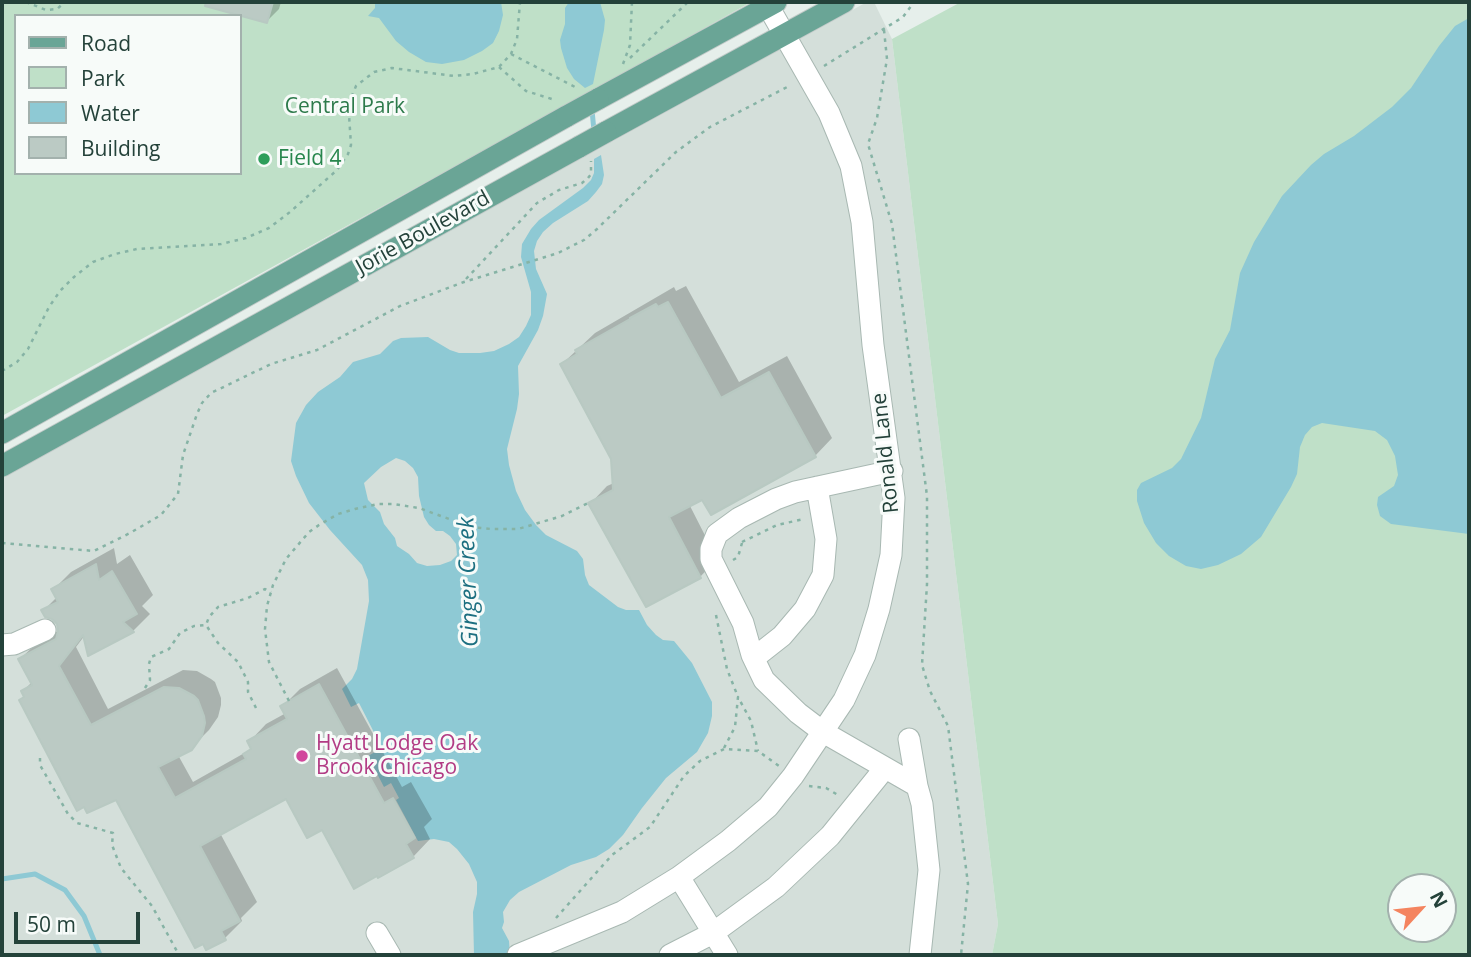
<!DOCTYPE html>
<html>
<head>
<meta charset="utf-8">
<style>
	body { margin:0 }
	#map { position:relative; width:1471px; height:957px; overflow:hidden; background:#e6efeb; font-family:"Open Sans",sans-serif }
	canvas { display:block }
	.frame { position:absolute; inset:0; border:4px solid #24423a; pointer-events:none }
	.legend { position:absolute; left:14px; top:14px; width:228px; height:161px; box-sizing:border-box; background:#f7fbf9; border:2px solid #a3b1ad; margin:0; padding:9px 12px; list-style:none; font-size:21px; color:#24423a }
	.legend li { display:flex; align-items:center; gap:14px; height:35px }
	.legend b { width:35px; border:2px solid #a3b1ad }
	.north { position:absolute; left:1387px; top:873px; width:70px; height:70px; box-sizing:border-box; background:#f7fbf9; border:2px solid #a3b1ad; border-radius:50%; rotate:63deg; font-size:19px; font-weight:700; line-height:28px; text-align:center; color:#24423a }
	.north::after { content:''; display:block; margin:auto; width:24px; height:32px; background:#f4845f; clip-path:polygon(50% 0,100% 100%,50% 72%,0 100%) }
	.scale { position:absolute; left:14px; top:912px; width:126px; height:32px; box-sizing:border-box; border:4px solid #24423a; border-top:0; padding-left:9px; font-size:21px; line-height:24px; white-space:nowrap; color:#24423a; -webkit-text-stroke:5px #f7fbf9; paint-order:stroke }
</style>
</head>
<body>
<div id="map">
<canvas width="1471" height="957"></canvas>
<div class="frame"></div>
<ul class="legend">
<li><b style="height:9px;background:#6aa596"></b>Road</li>
<li><b style="height:19px;background:#bfe0c8"></b>Park</li>
<li><b style="height:19px;background:#8ec9d4"></b>Water</li>
<li><b style="height:19px;background:#bbcac4"></b>Building</li>
</ul>
<div class="north">N</div>
<div class="scale">50 m</div>
</div>
<script>
const c = document.querySelector('canvas').getContext('2d');
c.lineJoin = 'round';
function paint(path, color) { c.fillStyle = color; c.fill(path, 'evenodd'); }
const toPath = rows => new Path2D(rows.map(r => 'M' + r).join(''));
function strokePath(path, color, width, dash) { c.strokeStyle = color; c.lineWidth = width; c.lineCap = dash ? 'butt' : 'round'; c.setLineDash(dash || []); c.stroke(path); }
function label(font, color, halo, rows, align = 'center') {
  c.font = font + ' "Open Sans",sans-serif'; c.lineWidth = 6; c.setLineDash([]); c.textBaseline = 'middle'; c.strokeStyle = halo; c.fillStyle = color; for (const [text, x, y, turn = 0] of rows) {
    c.save(); c.translate(x, y); c.rotate((+turn || 0) * Math.PI / 180); c.textAlign = isNaN(turn) ? turn : align; if (halo) c.strokeText(text, 0, 0); c.fillText(text, 0, 0); c.restore();
  }
}
const built = toPath([
	[867,2,874,2,892,39,998,924,992,955,2,955,2,476]
]);
const green = toPath([
	[2,2,751,2,655,56,2,416],
	[16,16,240,16,240,173,16,173],
	[961,2,1469,2,1469,955,992,955,998,924,892,39],
	[1401,887,1443,887,1443,929,1401,929]
]);
const water = toPath([
	[375,2,501,2,503,15,499,31,493,43,482,51,464,60,442,64,426,62,409,52,396,41,379,18,368,16,375,8],
	[569,2,600,2,605,20,604,30,593,84,585,88,574,79,567,68,561,48,560,40,565,24,565,8],
	[1469,18,1469,534,1391,524,1380,516,1377,505,1378,497,1394,486,1398,475,1395,456,1387,440,1375,431,1322,423,1312,427,1305,435,1300,447,1297,474,1291,487,1261,537,1241,554,1218,565,1201,569,1186,566,1169,556,1156,543,1144,523,1137,501,1137,490,1141,483,1172,468,1181,459,1201,418,1215,359,1230,330,1240,273,1254,242,1282,196,1311,165,1324,154,1354,136,1392,107,1411,88,1439,46,1455,26],
	[601,155,604,175,602,184,596,192,588,201,553,223,543,232,537,241,534,251,536,269,547,294,543,316,538,330,518,366,519,394,517,409,507,449,509,465,516,491,525,510,536,525,546,535,577,551,583,559,585,575,589,585,618,607,626,610,639,610,647,625,656,635,663,640,674,641,692,663,712,702,712,716,708,733,697,752,666,778,642,808,623,835,609,849,596,857,571,865,519,892,510,900,503,912,504,922,502,928,509,941,510,955,474,955,473,912,477,894,477,882,469,864,457,849,449,842,434,839,418,841,396,800,399,798,391,783,384,787,368,756,382,748,359,703,351,707,342,689,352,679,357,669,369,601,368,580,362,565,330,530,309,503,296,476,291,461,296,423,306,405,318,392,340,377,353,362,380,354,393,341,401,338,428,337,450,350,459,353,480,353,494,351,509,344,519,337,526,326,531,315,531,292,521,257,522,244,531,229,539,220,583,188,591,180,594,173,594,159],
	[396,458,405,461,413,468,418,477,419,496,424,517,429,525,436,531,443,531,450,536,456,544,457,555,451,561,440,565,427,566,417,563,409,554,397,546,395,538,384,524,380,512,368,500,364,483,381,467]
]);
const shadow = toPath([
	[197,2,281,2,279,9,267,21],
	[686,286,739,382,787,356,832,438,815,456,703,497,689,504,717,559,700,577,590,504,607,486,614,483,612,459,562,364,595,333,674,287,676,291],
	[114,548,117,564,130,555,153,595,142,606,150,614,133,631,89,653,85,635,76,647,108,709,183,670,197,671,211,679,215,682,221,698,221,705,218,717,209,730,191,748,178,755,193,782,248,751,252,747,249,742,266,724,286,713,283,706,300,689,337,668,402,787,411,782,432,819,424,827,430,839,413,857,323,828,287,797,220,833,257,902,241,918,242,921,225,938,117,798,26,696,23,691,32,682,20,659,38,642,60,630,58,623,43,611,57,597,53,590,71,572]
]);
const stream = toPath([
	[592,110,594,131],
	[2,879,35,874,65,890,84,916,100,955]
]);
const building = toPath([
	[206,2,273,2,267,23,205,6,206,2],
	[668,302,721,398,769,372,816,457,711,515,702,500,669,517,701,578,646,607,588,503,613,490,611,459,560,364,577,354,575,350,630,319,630,318,656,304,658,307,668,302],
	[96,564,99,580,112,571,137,614,123,622,134,632,88,656,83,635,59,666,91,725,164,687,179,688,194,696,198,700,204,716,205,723,202,736,192,750,158,767,175,798,246,759,243,754,251,749,247,741,287,719,280,706,319,684,384,803,393,798,415,838,406,844,414,858,378,878,377,876,354,889,322,830,307,838,286,799,200,846,240,921,221,931,226,940,206,950,203,944,195,948,116,800,87,813,84,807,77,811,19,700,24,697,21,691,32,685,18,659,56,639,58,631,57,624,52,619,45,617,41,610,58,602,51,589,96,564]
]);
const path = toPath([
	[26,2,46,10,57,9,65,2],
	[2,3,3,2],
	[884,30,887,59,877,118,868,144,892,224,927,496,927,584,922,665,930,691,948,726,968,884,961,955],
	[511,54,577,88],
	[630,58,688,2],
	[623,64,630,45,632,2],
	[824,66,903,17,914,2],
	[499,67,526,91,555,100],
	[466,279,537,203,559,190,582,183,588,178,591,174,591,161],
	[2,371,17,362,28,349,49,307,60,291,74,277,93,262,115,254,137,249,221,244,246,238,269,228,290,212,337,170,348,154,351,145,349,115,351,98,356,86,374,72,392,68,454,76,473,74,499,67,511,54,517,39,520,2],
	[742,542,777,525,804,519],
	[2,543,94,551,130,533,161,515,178,494,183,455,197,414,202,403,211,393,271,364,317,350,400,306,464,282,558,253,584,240,597,229,676,152,710,127,791,85],
	[733,560,738,557,742,543],
	[716,615,727,669,738,697],
	[145,688,150,680,149,664,151,657,169,649,180,633,194,626,206,625],
	[289,701,269,662,265,629,267,606,273,585,286,559,309,532,319,525,338,514,355,509,378,504,393,504,419,508,471,527,491,529,518,529,562,516,588,503],
	[256,708,248,692,248,682,238,662,218,643,206,625,209,617,218,607,248,598,265,589,271,592],
	[724,748,735,727,738,697,751,721,758,751],
	[40,758,40,765,68,814,77,823,113,833,112,845,121,868,152,906,179,955],
	[809,786,826,788,838,795],
	[556,918,612,855,650,827,684,776,700,761,724,749,758,751,779,766],
	[256,953,256,955]
]);
const minor = toPath([
	[892,471,795,492,776,499,739,518,717,534,711,549,711,559,743,623,752,655,764,680,798,713,823,732,917,786,922,804,929,870,920,955],
	[2,645,14,644,45,630],
	[754,658,782,636,805,609,823,575,826,539,817,487],
	[909,739,917,786],
	[679,877,727,955],
	[377,933,390,955],
	[518,955,622,912,679,877,728,841,768,807,793,776,844,700,865,655,879,609,891,555,894,498,873,345,862,222,851,166,829,113,768,6],
	[670,955,713,933,776,887,830,836,885,768]
]);
const major = toPath([
	[598,99,776,2],
	[606,132,844,2],
	[2,433,567,116],
	[2,466,579,147]
]);
const majorBridge = toPath([
	[567,116,598,99],
	[579,147,606,132]
]);
const markers = [
	[264,159,7,"#2e9e5b"],
	[302,756,7,"#d1479c"]
];
const parkNames = [
	["Central Park",345,107]
];
const leisureNames = [
	["Field 4",278,159]
];
const streetNames = [
	["Jorie Boulevard",423,233,-29],
	["Ronald Lane",886,453,-96]
];
const hotelNames = [
	["Hyatt Lodge Oak",316,744],
	["Brook Chicago",316,768]
];
const waterNames = [
	["Ginger Creek",469,582,-92]
];
paint(built, '#d4dfda');
paint(green, '#bfe0c8');
paint(water, '#8ec9d4');
paint(shadow, '#0003');
strokePath(stream, '#8ec9d4', 5);
paint(building, '#bbcac4');
strokePath(building, '#b8c9c2', 2);
strokePath(minor, '#a8b8b2', 23);
strokePath(major, '#c2cac8', 23);
strokePath(path, '#86b3a5', 2.5, [3.5, 5]);
strokePath(minor, '#fff', 21);
strokePath(major, '#6aa596', 21);
strokePath(majorBridge, '#c2cac8', 23, []);
strokePath(majorBridge, '#6aa596', 21);
for (const [x, y, r, color] of markers) { const dot = new Path2D(); dot.arc(x, y, r, 0, 2 * Math.PI); c.fillStyle = color; c.fill(dot); strokePath(dot, '#f7fbf9', 2.5); }
label('21px', '#2d7a4b', '#f7fbf9', parkNames);
label('21px', '#27864d', '#f7fbf9', leisureNames, 'left');
label('21px', '#24423a', '#f7fbf9', streetNames);
label('21px', '#b23c85', '#f7fbf9', hotelNames, 'left');
label('italic 23px', '#1c6f80', '#f7fbf9', waterNames);
</script>
</body>
</html>
